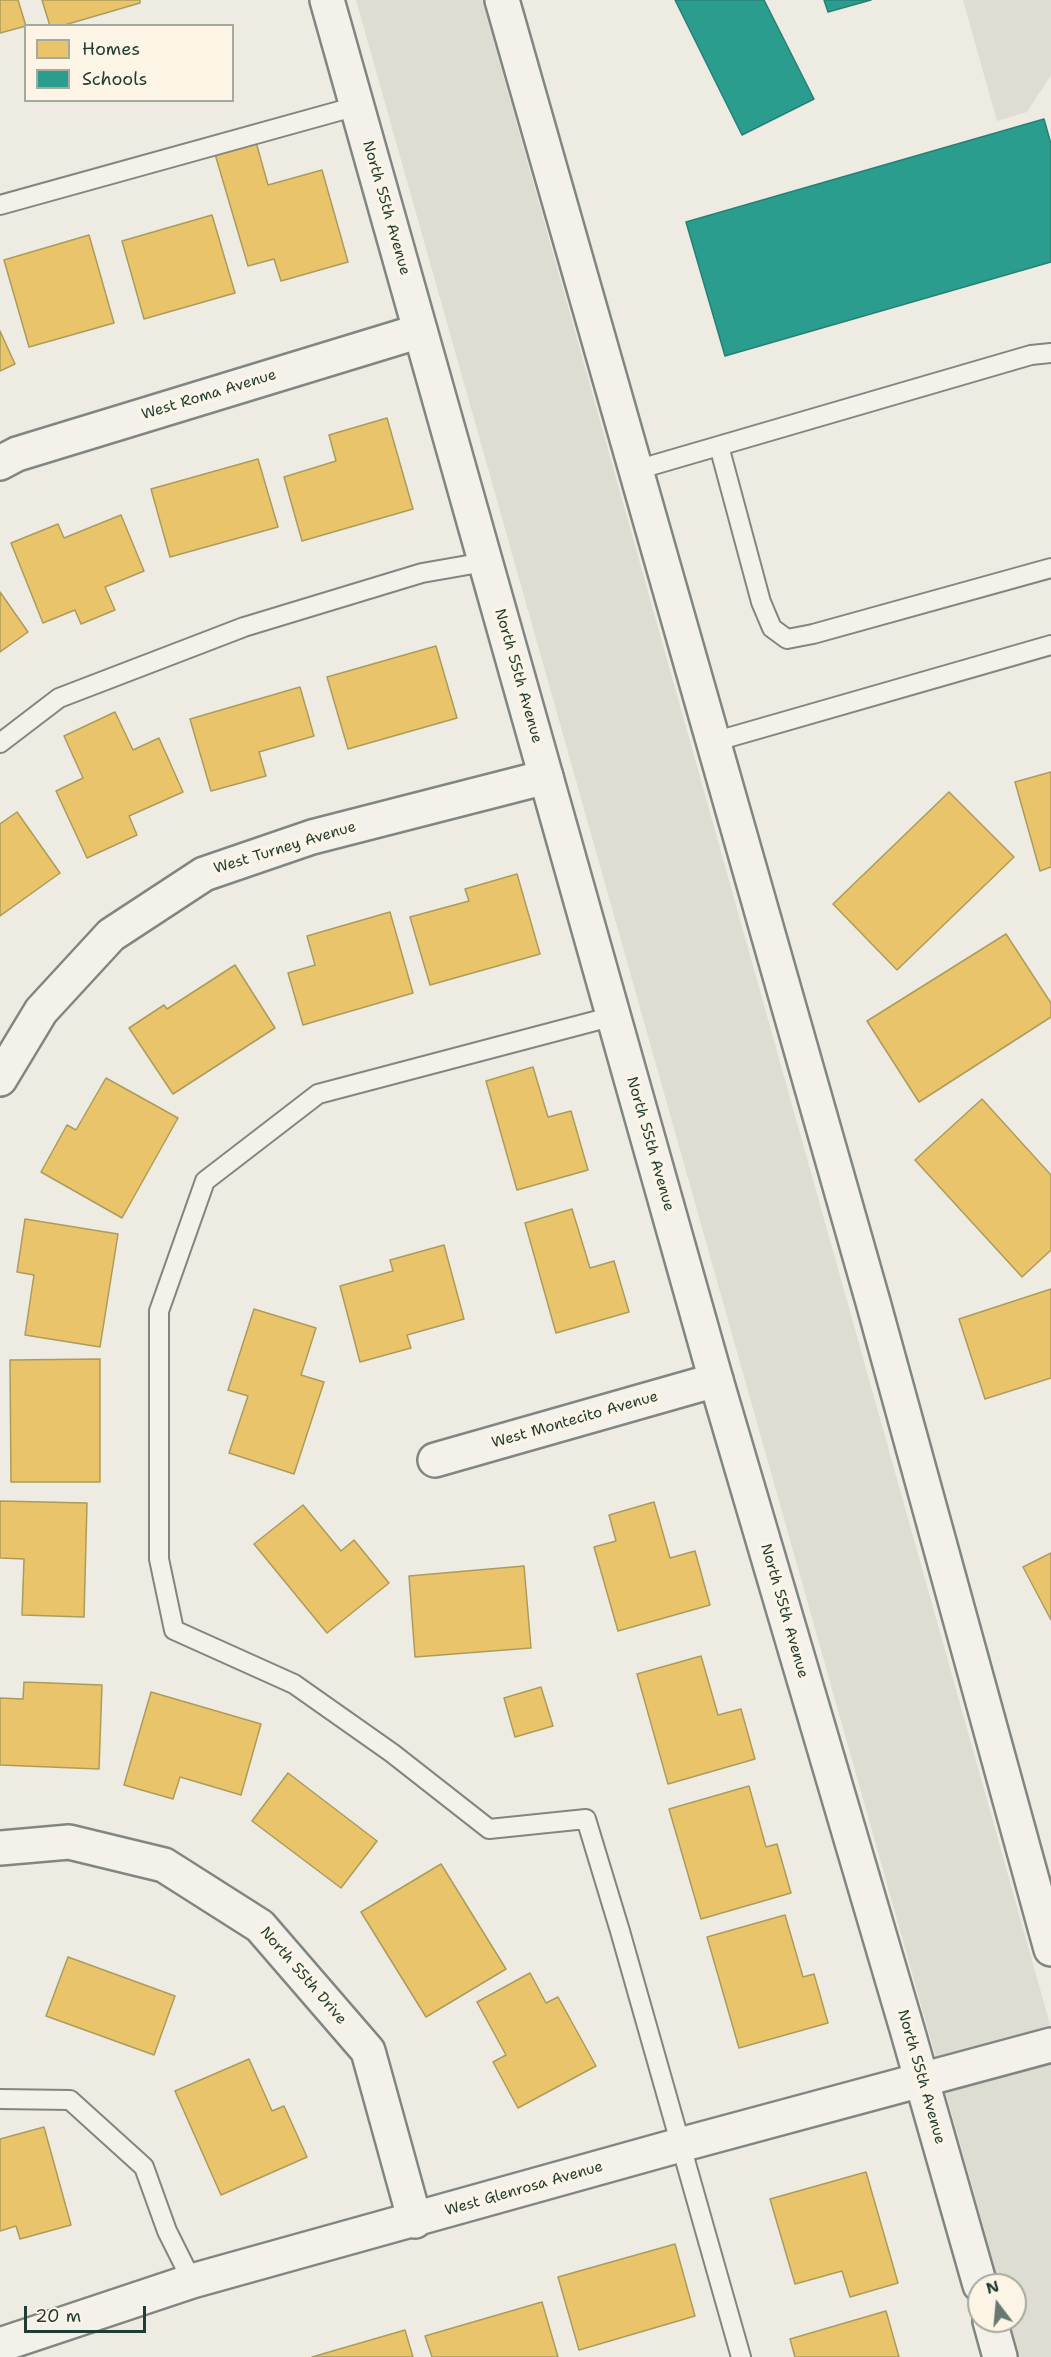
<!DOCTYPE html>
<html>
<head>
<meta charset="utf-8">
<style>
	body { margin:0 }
	#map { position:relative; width:1051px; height:2357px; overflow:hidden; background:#eeebe3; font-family:"Shantell Sans",sans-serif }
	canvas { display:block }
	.legend { position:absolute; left:24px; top:24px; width:210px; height:78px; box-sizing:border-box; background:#fcf5e5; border:2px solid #a4ab9e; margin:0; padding:8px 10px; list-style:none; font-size:18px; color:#1f3d34 }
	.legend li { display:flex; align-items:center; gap:12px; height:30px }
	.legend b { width:30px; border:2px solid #a4ab9e }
	.north { position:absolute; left:967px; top:2273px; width:60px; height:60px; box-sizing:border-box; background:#fcf5e5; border:2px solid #a4ab9e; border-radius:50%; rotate:344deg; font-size:16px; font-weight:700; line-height:24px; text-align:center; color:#1f3d34 }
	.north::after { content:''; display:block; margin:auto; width:21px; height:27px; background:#677a71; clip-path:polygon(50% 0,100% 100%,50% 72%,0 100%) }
	.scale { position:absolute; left:24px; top:2306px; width:122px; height:27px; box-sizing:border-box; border:3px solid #1f3d34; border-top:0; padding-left:8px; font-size:18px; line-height:21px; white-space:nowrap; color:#1f3d34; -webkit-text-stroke:4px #fcf5e5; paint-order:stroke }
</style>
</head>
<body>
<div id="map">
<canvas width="1051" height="2357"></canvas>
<ul class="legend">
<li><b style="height:16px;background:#e9c46a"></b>Homes</li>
<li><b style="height:16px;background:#2a9d8f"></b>Schools</li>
</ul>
<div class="north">N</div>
<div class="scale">20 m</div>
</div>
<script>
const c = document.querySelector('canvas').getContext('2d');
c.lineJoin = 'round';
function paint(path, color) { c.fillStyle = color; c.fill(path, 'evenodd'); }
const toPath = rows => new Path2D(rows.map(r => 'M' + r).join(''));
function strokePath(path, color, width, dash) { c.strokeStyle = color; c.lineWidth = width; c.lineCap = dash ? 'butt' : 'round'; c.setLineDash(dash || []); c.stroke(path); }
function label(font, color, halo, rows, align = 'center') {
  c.font = font + ' "Shantell Sans",sans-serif'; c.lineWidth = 6; c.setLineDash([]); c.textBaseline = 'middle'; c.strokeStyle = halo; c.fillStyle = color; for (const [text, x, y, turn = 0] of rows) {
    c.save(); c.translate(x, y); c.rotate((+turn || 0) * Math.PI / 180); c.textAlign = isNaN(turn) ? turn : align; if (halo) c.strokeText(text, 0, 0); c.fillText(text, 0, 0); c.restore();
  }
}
const green = toPath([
	[356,0,482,0,1051,2028,1051,2357,1020,2357,1010,2321,1015,2321,1015,2285,1000,2285],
	[963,0,1051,0,1051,75,1027,112,997,121]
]);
const homes = toPath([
	[0,0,18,0,26,26,0,33,0,0],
	[42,0,140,0,140,3,61,26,50,26,42,0],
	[256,142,268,185,322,170,348,262,281,281,274,259,248,266,215,154,256,142],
	[212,215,235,293,144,319,122,241,212,215],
	[89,235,114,323,29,347,4,260,89,235],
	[0,331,15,364,0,371,0,331],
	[387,418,413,509,302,541,284,477,336,461,329,435,387,418],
	[258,459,278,527,170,557,151,489,258,459],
	[121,515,144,571,105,587,115,610,81,624,75,610,43,623,11,543,58,524,64,538,121,515],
	[0,592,28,632,0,652,0,592],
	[436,646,457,718,348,749,327,677,436,646],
	[300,687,314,736,259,752,266,776,211,791,190,719,300,687],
	[115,712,133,750,159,738,183,792,129,816,137,835,87,858,56,791,83,778,64,736,115,712],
	[1051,772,1051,867,1040,871,1015,782,1051,772],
	[949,792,1014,857,897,970,833,904,949,792],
	[17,812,60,873,0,916,0,824,17,812],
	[517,874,540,954,430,985,410,917,469,901,465,889,517,874],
	[390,912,413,993,303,1025,288,973,315,965,307,936,390,912],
	[1006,934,1051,1003,1051,1017,919,1102,867,1021,1006,934],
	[235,965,275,1028,173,1094,129,1028,164,1005,167,1009,235,965],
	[533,1067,548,1117,571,1111,588,1170,517,1190,486,1081,533,1067],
	[106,1078,178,1118,122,1218,41,1172,67,1125,76,1130,106,1078],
	[982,1099,1051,1175,1051,1250,1022,1277,915,1160,982,1099],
	[572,1209,590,1268,614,1261,629,1312,556,1333,525,1223,572,1209],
	[25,1219,118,1234,100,1347,25,1335,34,1275,17,1272,25,1219],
	[444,1245,464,1319,407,1335,411,1348,360,1362,340,1286,393,1271,390,1260,444,1245],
	[1051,1289,1051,1378,985,1399,959,1319,1051,1289],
	[254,1309,316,1328,301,1375,324,1382,294,1474,229,1453,248,1396,228,1390,254,1309],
	[100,1359,100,1482,11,1482,10,1360,100,1359],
	[0,1501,87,1503,84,1617,22,1615,24,1559,0,1558,0,1501],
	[654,1502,670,1558,695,1551,710,1605,618,1631,594,1547,616,1541,609,1515,654,1502],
	[303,1505,341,1551,354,1540,389,1583,327,1633,254,1544,303,1505],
	[1051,1553,1051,1620,1023,1567,1051,1553],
	[524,1566,531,1648,415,1657,409,1576,524,1566],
	[701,1656,718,1715,741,1709,755,1759,668,1784,637,1674,701,1656],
	[24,1682,102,1685,99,1769,0,1765,0,1698,23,1699,24,1682],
	[541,1687,553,1726,515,1737,504,1698,541,1687],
	[151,1692,261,1724,241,1795,180,1777,173,1799,124,1785,151,1692],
	[288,1773,377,1841,341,1888,252,1821,288,1773],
	[749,1786,766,1847,777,1844,791,1893,701,1919,669,1809,749,1786],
	[441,1864,506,1969,426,2017,361,1912,441,1864],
	[785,1915,803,1977,814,1974,828,2023,739,2048,707,1937,785,1915],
	[68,1957,175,1996,154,2055,46,2016,68,1957],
	[530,1973,546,2003,558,1997,596,2066,518,2108,493,2062,506,2055,477,2002,530,1973],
	[249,2059,272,2111,284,2106,307,2157,221,2195,175,2091,249,2059],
	[44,2127,71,2225,20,2239,16,2226,0,2231,0,2139,44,2127],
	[866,2172,898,2283,850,2297,842,2271,795,2284,770,2199,866,2172],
	[675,2244,695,2316,579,2350,558,2277,675,2244],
	[542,2302,558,2357,432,2357,425,2336,542,2302],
	[886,2311,899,2357,795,2357,790,2339,886,2311],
	[405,2330,413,2357,312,2357,405,2330]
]);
const schools = toPath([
	[675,0,764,0,814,99,742,135,675,0],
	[824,0,871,0,828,12,824,0],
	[1044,119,1051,144,1051,262,725,356,686,222,1044,119]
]);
const lane = toPath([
	[0,205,357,106],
	[719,446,761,602,772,628,787,639,813,634,1051,568],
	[636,470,1031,355,1051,353],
	[713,742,1051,645],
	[0,743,59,698,244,627,422,573,485,562],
	[614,1016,318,1094,205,1181,159,1311,159,1559,174,1630,294,1684,392,1753,489,1829,586,1819,620,1931,741,2357],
	[0,2099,70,2100,144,2167,167,2231,192,2281]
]);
const street = toPath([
	[0,463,17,454,420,331],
	[0,1079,41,1011,111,935,204,874,312,837,546,777],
	[435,1460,716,1380],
	[0,1848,69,1842,164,1865,260,1926,368,2051,415,2221],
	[0,2345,192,2281,680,2145,1051,2045]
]);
const secondary = toPath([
	[327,0,716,1380,907,2029,980,2285],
	[502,0,873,1302,1051,1949],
	[990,2321,1000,2357]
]);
const streetNames = [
	["North 55th Avenue",386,208,74],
	["West Roma Avenue",209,395,-17],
	["North 55th Avenue",518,676,74],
	["West Turney Avenue",285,848,-17],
	["North 55th Avenue",650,1144,74],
	["West Montecito Avenue",575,1420,-16],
	["North 55th Avenue",784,1611,74],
	["North 55th Drive",303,1976,49],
	["North 55th Avenue",921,2077,74],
	["West Glenrosa Avenue",524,2189,-16]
];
paint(green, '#deddd1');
paint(homes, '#e9c46a');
strokePath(homes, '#ac9c5a', 1.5);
paint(schools, '#2a9d8f');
strokePath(schools, '#278074', 1.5);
strokePath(lane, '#828681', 22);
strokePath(street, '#828681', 38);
strokePath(secondary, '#828681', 38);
strokePath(lane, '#f4f1eb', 18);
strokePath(street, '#f4f1eb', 33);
strokePath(secondary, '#f4f1eb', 33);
label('15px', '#1f3d34', '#fcf5e5', streetNames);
</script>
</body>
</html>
